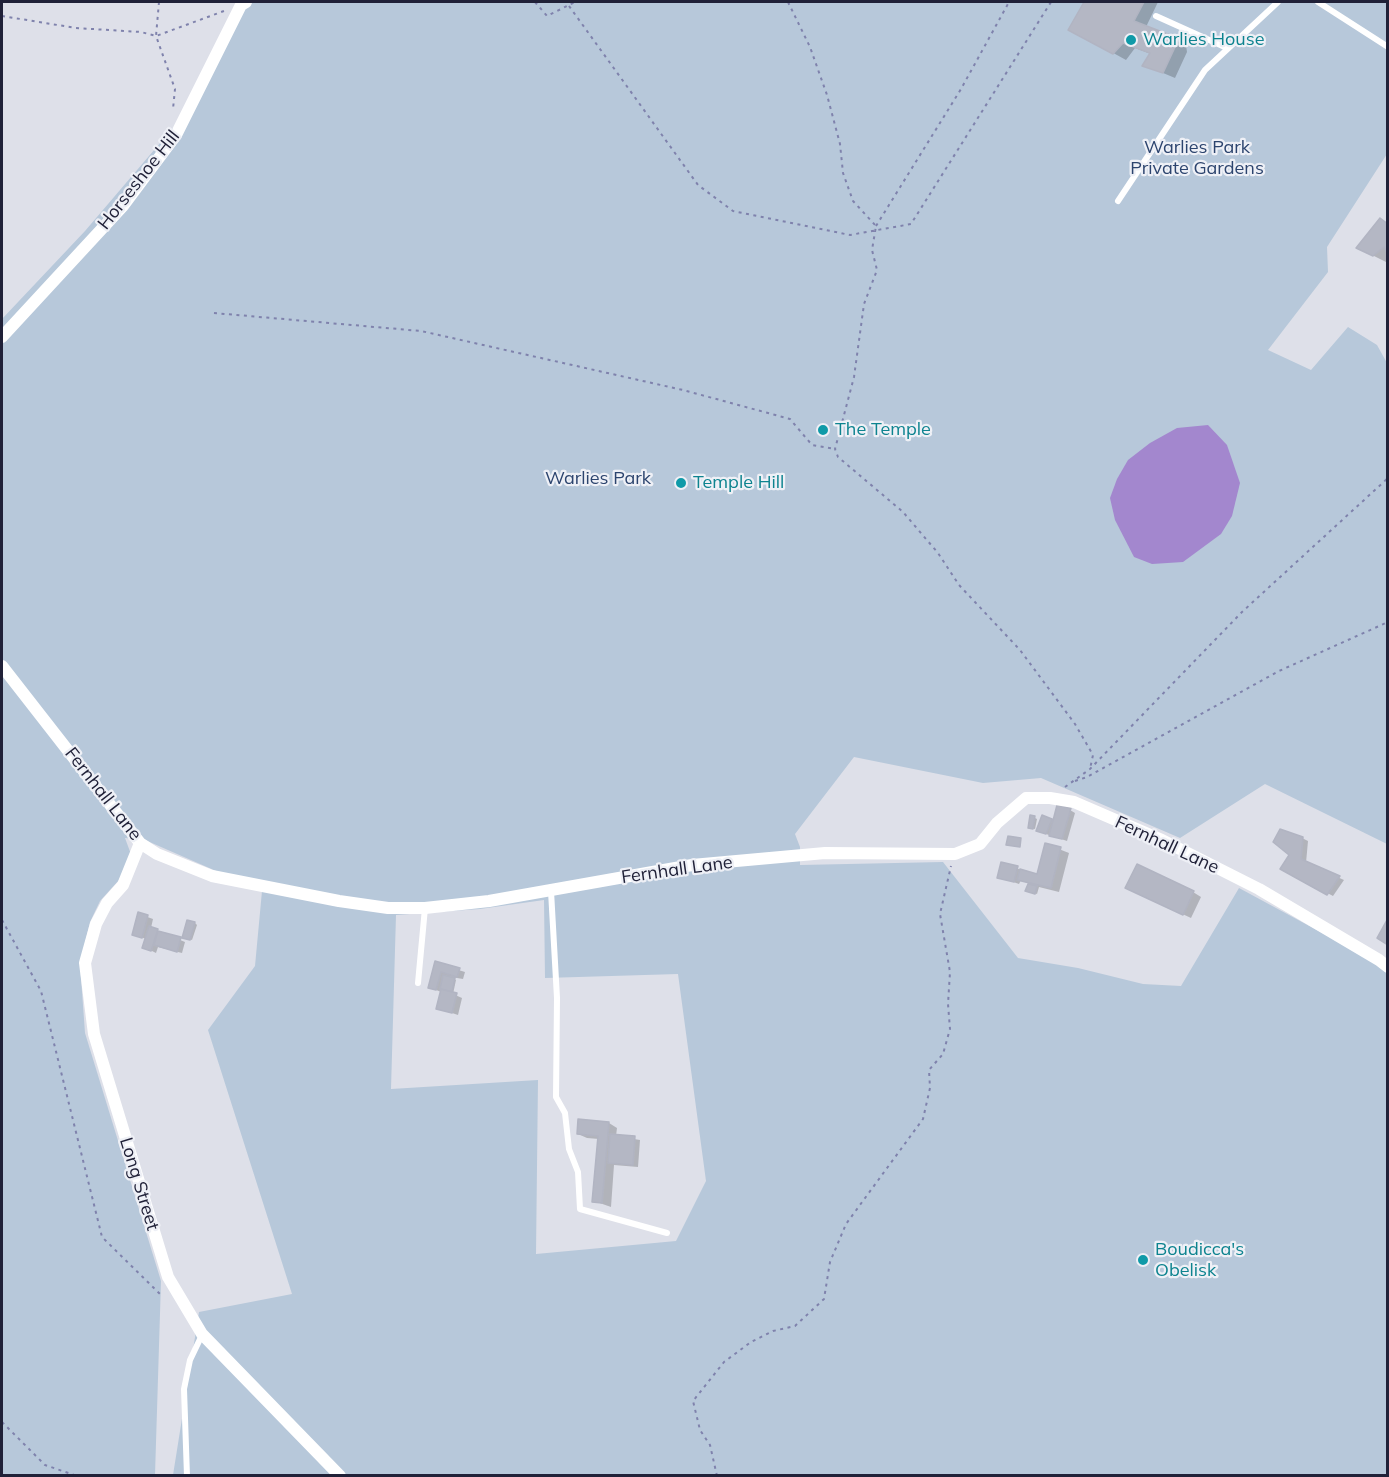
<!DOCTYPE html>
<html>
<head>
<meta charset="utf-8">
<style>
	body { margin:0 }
	#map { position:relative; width:1389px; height:1477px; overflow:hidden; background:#dee0e9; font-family:Mulish,sans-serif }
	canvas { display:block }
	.frame { position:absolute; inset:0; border:3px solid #202138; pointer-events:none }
</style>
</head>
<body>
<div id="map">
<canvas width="1389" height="1477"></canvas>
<div class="frame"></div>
</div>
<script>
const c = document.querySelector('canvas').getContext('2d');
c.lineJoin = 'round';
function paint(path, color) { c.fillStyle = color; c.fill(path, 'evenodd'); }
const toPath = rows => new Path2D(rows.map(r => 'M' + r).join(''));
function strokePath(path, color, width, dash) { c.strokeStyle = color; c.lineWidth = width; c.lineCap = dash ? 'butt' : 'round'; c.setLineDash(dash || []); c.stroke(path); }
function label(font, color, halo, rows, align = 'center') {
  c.font = font + ' Mulish,sans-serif'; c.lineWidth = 4.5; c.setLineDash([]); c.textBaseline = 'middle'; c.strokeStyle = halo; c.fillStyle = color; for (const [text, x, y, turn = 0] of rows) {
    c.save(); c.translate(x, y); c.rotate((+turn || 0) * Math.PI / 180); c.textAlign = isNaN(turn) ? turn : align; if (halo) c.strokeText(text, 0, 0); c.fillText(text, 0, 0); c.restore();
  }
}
const green = toPath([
	[245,2,1387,2,1387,154,1327,247,1328,272,1268,350,1311,370,1348,327,1377,345,1387,363,1387,844,1265,784,1180,838,1041,778,983,783,854,757,795,834,800,847,800,865,943,862,1018,958,1078,968,1143,984,1181,986,1239,888,1387,968,1387,1475,173,1475,199,1312,292,1294,208,1030,255,966,262,891,145,840,125,838,132,857,119,880,100,901,90,922,80,964,85,1033,161,1281,155,1475,2,1476,2,319,85,231,178,122],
	[544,900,545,978,678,974,706,1181,676,1241,536,1254,538,1080,391,1089,396,915,480,909]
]);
const water = toPath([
	[1208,425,1227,445,1240,483,1232,516,1221,534,1183,562,1152,564,1134,557,1115,520,1110,498,1117,479,1128,460,1150,443,1177,428]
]);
const shadow = toPath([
	[1085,2,1158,2,1146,27,1186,45,1187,52,1175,78,1144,65,1151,54,1135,48,1126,60,1070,29],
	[1388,224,1388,263,1358,248],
	[1070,810,1075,813,1067,841,1040,832,1051,820,1054,822],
	[1035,818,1037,819,1035,829,1029,828],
	[1302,838,1308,841,1306,863,1344,880,1333,896,1282,869],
	[1046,844,1069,853,1059,892,1039,887,1037,894,1029,891,1029,884,1021,880,1019,884,999,877,1002,863,1038,876],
	[1135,892,1193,892,1201,897,1191,918],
	[139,914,153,919,151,928,185,942,182,953,158,947,156,953,144,947,146,939,133,934],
	[195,923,197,925,192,940,186,938],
	[436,963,465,972,463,979,451,977,456,980,453,994,462,998,458,1015,437,1008,441,992,429,987],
	[609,1123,617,1128,616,1136,640,1140,638,1167,614,1165,611,1207,594,1201,599,1139,587,1138,578,1134]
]);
const building = toPath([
	[1084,2,1144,2,1134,21,1175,37,1176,45,1163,73,1142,66,1150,53,1123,43,1113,54,1068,30,1084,2],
	[1380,218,1388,224,1388,254,1384,247,1373,256,1356,248,1380,218],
	[1057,805,1071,808,1062,839,1049,836,1057,805],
	[1030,815,1035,816,1033,829,1028,828,1030,815],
	[1042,815,1052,819,1046,834,1036,831,1042,815],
	[1280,829,1303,837,1301,859,1340,876,1327,895,1280,869,1289,855,1273,842,1280,829],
	[1008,836,1021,838,1020,847,1006,845,1008,836],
	[1045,843,1061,847,1051,888,1017,880,1020,869,1037,874,1045,843],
	[1001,862,1018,866,1014,882,997,878,1001,862],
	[1137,864,1194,891,1183,915,1125,888,1137,864],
	[1028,884,1037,886,1035,894,1025,891,1028,884],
	[138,912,148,915,142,938,132,935,138,912],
	[1388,918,1388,945,1377,938,1388,918],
	[187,920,195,922,190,940,182,938,187,920],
	[149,926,158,929,151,951,142,948,149,926],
	[158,931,181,937,177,952,154,945,158,931],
	[435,961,460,968,457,977,441,972,436,990,428,988,435,961],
	[443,975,455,978,452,992,440,989,443,975],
	[441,989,457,993,452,1013,436,1009,441,989],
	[578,1119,609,1122,602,1203,592,1202,598,1136,577,1134,578,1119],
	[610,1134,635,1136,633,1165,608,1163,610,1134]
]);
const path = toPath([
	[159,2,156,36,175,89,173,109],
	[535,2,547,16,575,2],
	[788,2,810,47,827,95,840,144,843,173,853,201,876,226,872,250,877,270,864,304,854,377,835,449,838,457,903,512,938,553,959,585,1020,650,1075,724,1093,755,1090,769],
	[569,6,698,185,733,211,850,235,911,224,1051,2],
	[2,16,76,28,141,32,156,36,224,11],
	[876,226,961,89,1009,2],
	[214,313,421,331,683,390,790,419,812,445,835,449],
	[1075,781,1087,777,1279,671,1388,622],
	[1065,787,1090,769,1242,612,1388,478],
	[2,920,41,991,102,1237,163,1297],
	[2,1422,45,1465,77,1476],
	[717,1476,710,1445,700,1430,693,1401,724,1362,751,1342,773,1331,795,1326,824,1299,830,1262,846,1224,923,1119,930,1088,929,1070,943,1054,950,1029,948,1004,950,972,940,914,951,866]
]);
const service = toPath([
	[1318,2,1388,47],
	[1156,16,1227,48],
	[1118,201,1205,70,1278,2],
	[551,891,557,998,556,1097,565,1113,569,1149,578,1172,580,1209,667,1233],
	[418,983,425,908],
	[187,1476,184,1389,190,1360,202,1335]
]);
const minor = toPath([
	[2,337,123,206,176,135,241,5,246,2],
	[2,666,140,843,157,854,212,876,339,901,388,908,425,908,489,901,692,865,825,853,955,854,980,844,997,823,1026,798,1050,798,1074,802,1162,840,1259,889,1379,960,1388,967],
	[140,843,123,885,107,903,96,924,85,963,94,1034,168,1277,202,1334,340,1476]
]);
const markers = [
	[1131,40,6,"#0f9aa8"],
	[823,430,6,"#0f9aa8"],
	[681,483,6,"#0f9aa8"],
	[1143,1260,6,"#0f9aa8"]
];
const cultureNames = [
	["Warlies House",1143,40],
	["The Temple",835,430],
	["Temple Hill",693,483],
	["Boudicca's",1155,1250],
	["Obelisk",1155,1271]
];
const parkNames = [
	["Warlies Park",1197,148],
	["Private Gardens",1197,169],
	["Warlies Park",598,479]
];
const streetNames = [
	["Horseshoe Hill",139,180,-52],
	["Fernhall Lane",103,794,52],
	["Fernhall Lane",1167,845,25],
	["Fernhall Lane",677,870,-8],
	["Long Street",139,1184,73]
];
paint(green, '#b7c8da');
paint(water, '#a387ce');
paint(shadow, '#0003');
paint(building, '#b4b7c4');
strokePath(building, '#b1b4c2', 1.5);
strokePath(path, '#7f82ac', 2, [3, 4.5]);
strokePath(service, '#fff', 6);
strokePath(minor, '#fff', 12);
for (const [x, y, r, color] of markers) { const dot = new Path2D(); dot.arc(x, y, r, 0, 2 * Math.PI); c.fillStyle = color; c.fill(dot); strokePath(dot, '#eef0f6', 2); }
label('18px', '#0d838f', '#eef0f6', cultureNames, 'left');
label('18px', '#2c446e', '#eef0f6', parkNames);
label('18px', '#202138', '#eef0f6', streetNames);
</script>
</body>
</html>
